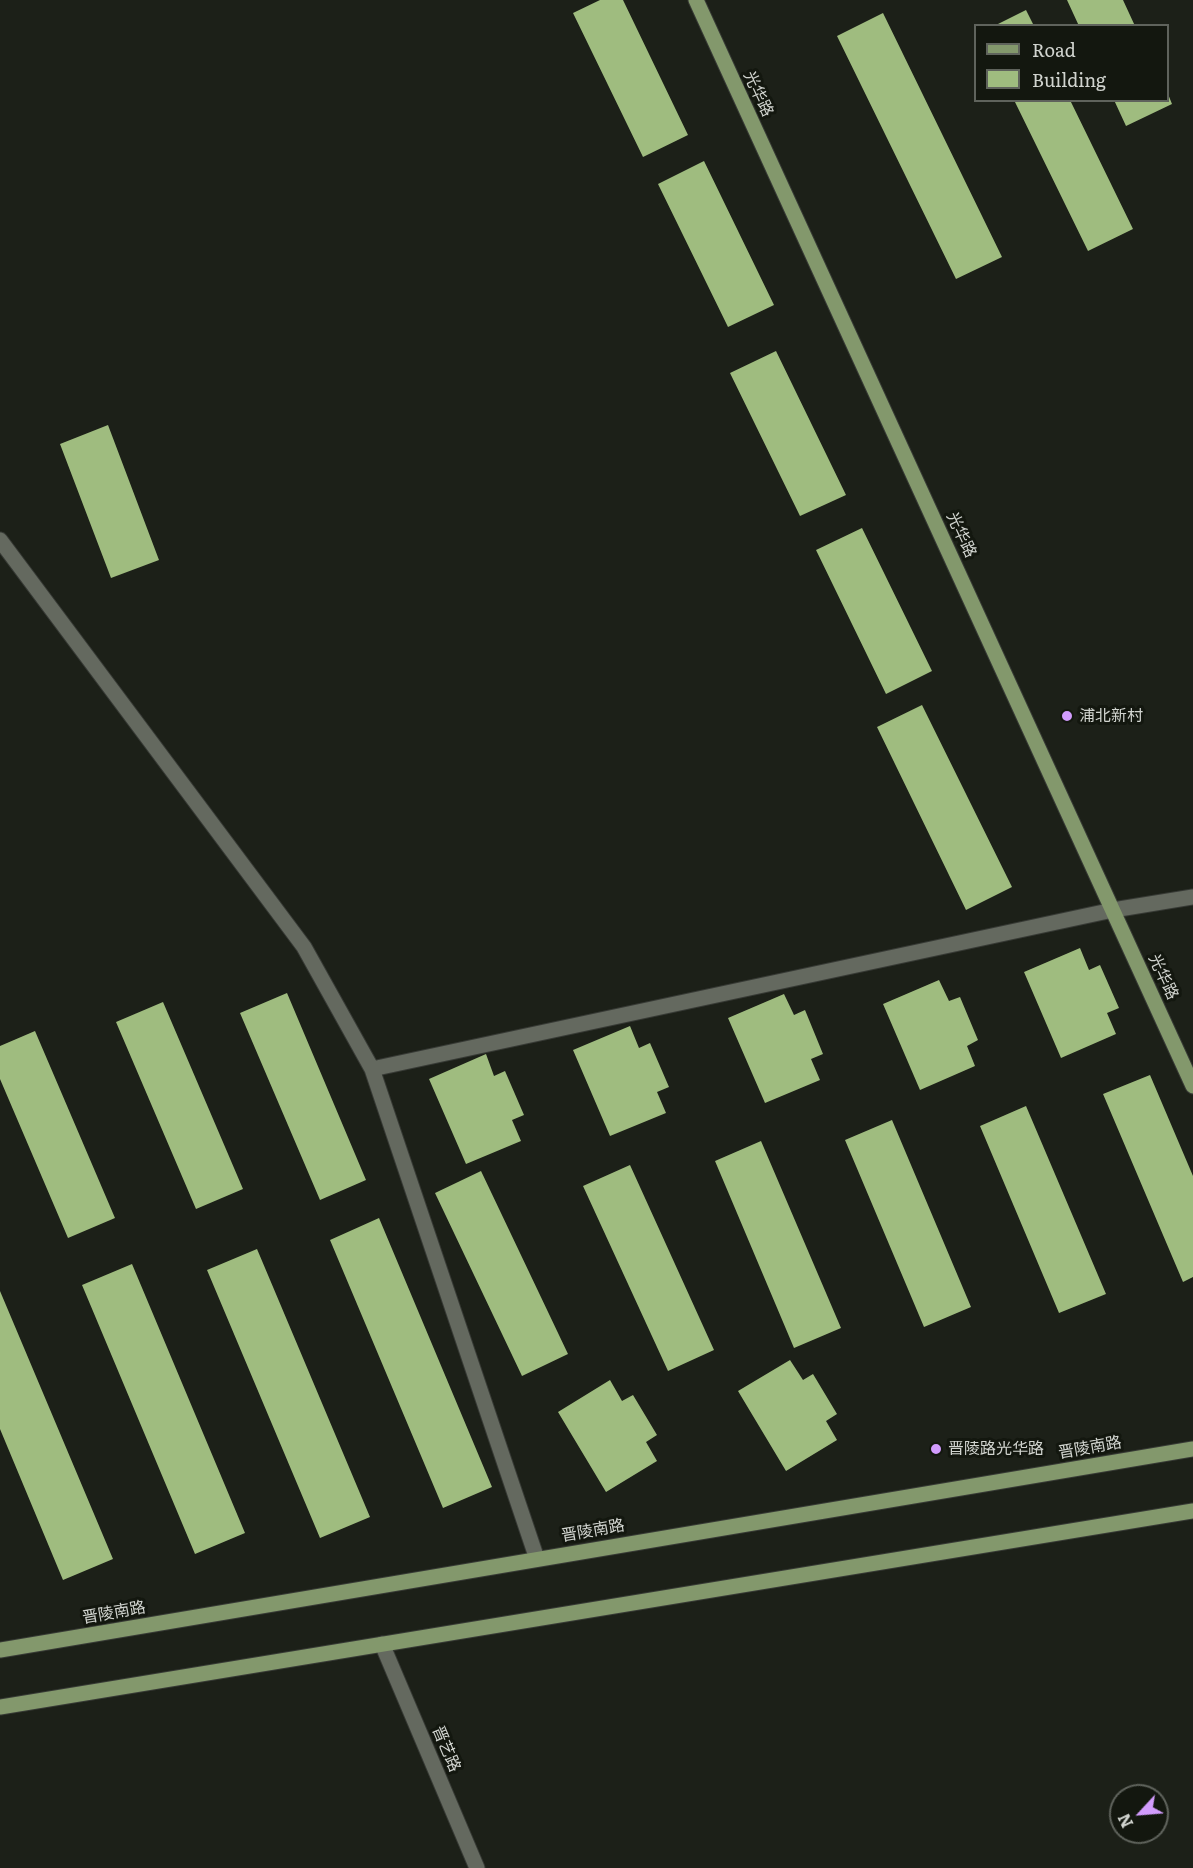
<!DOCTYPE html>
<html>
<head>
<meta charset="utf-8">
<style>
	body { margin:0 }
	#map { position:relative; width:1193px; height:1868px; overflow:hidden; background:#1c2018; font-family:Literata,serif }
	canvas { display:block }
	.legend { position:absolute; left:974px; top:24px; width:195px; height:78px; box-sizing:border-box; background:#13170f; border:2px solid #5f635c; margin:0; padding:8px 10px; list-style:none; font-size:18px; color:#d1d4cf }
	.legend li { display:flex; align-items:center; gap:12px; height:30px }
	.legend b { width:30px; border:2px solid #5f635c }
	.north { position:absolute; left:1109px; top:1784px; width:60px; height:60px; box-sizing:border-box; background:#13170f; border:2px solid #5f635c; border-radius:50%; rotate:244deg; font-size:16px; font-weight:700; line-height:24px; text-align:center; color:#d1d4cf }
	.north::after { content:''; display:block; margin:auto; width:21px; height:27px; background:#d29cfd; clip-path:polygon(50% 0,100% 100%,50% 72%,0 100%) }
</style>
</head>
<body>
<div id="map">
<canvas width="1193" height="1868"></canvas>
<ul class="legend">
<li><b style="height:8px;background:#83986c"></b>Road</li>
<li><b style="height:16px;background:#9fbc7f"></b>Building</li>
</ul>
<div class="north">N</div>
</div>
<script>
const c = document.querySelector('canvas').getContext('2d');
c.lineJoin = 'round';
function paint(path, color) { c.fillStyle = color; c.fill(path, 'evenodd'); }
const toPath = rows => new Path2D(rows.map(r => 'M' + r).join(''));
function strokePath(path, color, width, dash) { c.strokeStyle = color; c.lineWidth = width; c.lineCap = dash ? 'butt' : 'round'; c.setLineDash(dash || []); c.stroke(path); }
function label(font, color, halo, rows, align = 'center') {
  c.font = font + ' Literata,"Noto Sans SC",serif'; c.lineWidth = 6; c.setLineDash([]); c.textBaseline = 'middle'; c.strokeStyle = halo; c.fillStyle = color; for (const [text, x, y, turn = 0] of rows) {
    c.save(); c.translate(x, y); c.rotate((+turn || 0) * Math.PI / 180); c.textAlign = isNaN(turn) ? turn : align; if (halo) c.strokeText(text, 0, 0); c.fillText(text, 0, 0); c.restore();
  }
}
const building = toPath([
	[600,0,623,0,688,135,643,157,573,13],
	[1067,0,1123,0,1135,26,1079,26],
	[1026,10,1034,26,994,26],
	[883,13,1002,257,956,279,837,36],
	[1168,94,1172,104,1126,126,1114,100,1168,100],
	[1014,100,1070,100,1133,229,1088,251],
	[704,161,774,305,728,327,658,184],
	[776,351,846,495,800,516,730,373],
	[108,425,159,560,111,578,60,444],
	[862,528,932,671,886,694,816,550],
	[922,705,1012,887,966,910,877,727],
	[1080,948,1089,970,1100,965,1119,1008,1107,1013,1116,1034,1061,1058,1024,972],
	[939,980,949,1001,960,997,978,1040,967,1046,975,1066,920,1090,883,1004],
	[287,993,366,1180,320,1200,240,1013],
	[784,994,794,1015,805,1010,823,1054,811,1059,820,1080,765,1103,728,1018],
	[163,1002,243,1189,196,1209,116,1022],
	[630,1026,639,1048,650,1043,669,1087,657,1092,666,1113,610,1136,573,1050],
	[35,1031,115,1218,68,1238,0,1079,0,1046],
	[486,1054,494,1076,505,1071,524,1115,512,1120,521,1141,466,1164,429,1079],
	[1150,1075,1193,1176,1193,1277,1183,1282,1103,1094],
	[1026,1106,1106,1294,1059,1313,980,1126],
	[892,1120,971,1307,924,1327,845,1140],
	[761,1141,841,1328,794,1348,715,1161],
	[630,1165,714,1350,668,1371,583,1186],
	[481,1171,568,1354,522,1376,435,1193],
	[379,1218,492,1487,443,1508,330,1240],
	[257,1249,370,1517,320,1538,207,1270],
	[132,1264,245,1533,195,1554,82,1285],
	[0,1291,113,1559,63,1580,0,1429],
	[790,1360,803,1380,813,1374,837,1414,826,1421,837,1440,786,1471,738,1391],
	[610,1380,622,1401,633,1395,657,1435,646,1442,657,1461,606,1492,558,1412]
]);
const minor = toPath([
	[0,540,304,947,372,1069,537,1559],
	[372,1069,1113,910,1193,897],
	[382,1644,477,1868]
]);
const major = toPath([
	[696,0,1193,1086],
	[0,1650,1193,1449],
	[0,1707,1193,1511]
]);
const markers = [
	[1067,716,6,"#d29cfd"],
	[936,1449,6,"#d29cfd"]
];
const streetNames = [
	["光华路",758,94,65],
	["光华路",961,535,65],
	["光华路",1163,977,65],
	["晋陵南路",1090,1448,-10],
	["晋陵南路",593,1531,-10],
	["晋陵南路",114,1613,-10],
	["晋艺路",446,1749,67]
];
const poiNames = [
	["浦北新村",1079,716],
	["晋陵路光华路",948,1449]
];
paint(building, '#9fbc7f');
strokePath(minor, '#373a35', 17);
strokePath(major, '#373a35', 17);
strokePath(minor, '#64695f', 15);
strokePath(major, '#83986c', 15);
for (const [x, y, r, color] of markers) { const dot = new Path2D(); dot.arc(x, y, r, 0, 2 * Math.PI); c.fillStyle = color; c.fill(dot); strokePath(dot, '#13170f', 2); }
label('16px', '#d1d4cf', '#13170f', streetNames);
label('16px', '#d1d4cf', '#13170f', poiNames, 'left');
</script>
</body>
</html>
